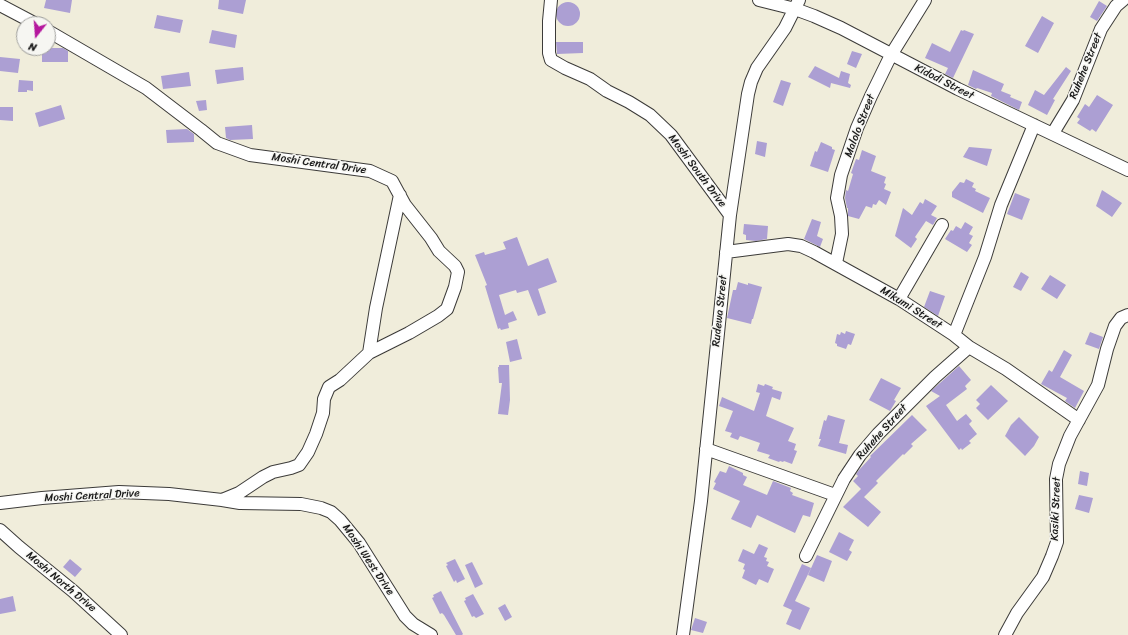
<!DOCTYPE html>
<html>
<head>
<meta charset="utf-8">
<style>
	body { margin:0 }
	#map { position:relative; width:1128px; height:635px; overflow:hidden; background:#f0eddb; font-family:Sriracha,sans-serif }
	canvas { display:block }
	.north { position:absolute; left:16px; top:16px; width:40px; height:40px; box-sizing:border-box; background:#f6f6f2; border:1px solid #9f9f9c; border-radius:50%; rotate:197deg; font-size:11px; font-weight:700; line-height:16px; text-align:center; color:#1c1c1c }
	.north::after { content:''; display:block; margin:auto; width:14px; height:18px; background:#b5179e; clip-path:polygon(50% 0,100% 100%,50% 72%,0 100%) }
</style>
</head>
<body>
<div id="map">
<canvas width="1128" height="635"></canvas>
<div class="north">N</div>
</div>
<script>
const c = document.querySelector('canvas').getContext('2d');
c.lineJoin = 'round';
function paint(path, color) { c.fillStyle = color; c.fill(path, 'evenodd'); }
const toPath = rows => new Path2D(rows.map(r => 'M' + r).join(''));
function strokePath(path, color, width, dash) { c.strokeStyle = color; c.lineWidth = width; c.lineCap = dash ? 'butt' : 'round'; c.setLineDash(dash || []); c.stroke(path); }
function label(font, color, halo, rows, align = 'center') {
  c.font = font + ' Sriracha,sans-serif'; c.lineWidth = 3; c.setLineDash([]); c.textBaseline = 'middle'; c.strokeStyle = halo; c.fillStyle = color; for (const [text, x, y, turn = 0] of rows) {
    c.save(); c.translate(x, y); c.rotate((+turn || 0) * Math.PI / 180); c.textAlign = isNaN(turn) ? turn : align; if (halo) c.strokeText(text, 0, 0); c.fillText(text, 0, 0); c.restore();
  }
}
const building = toPath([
	[46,0,72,0,70,13,44,8],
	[219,0,246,0,243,14,218,9],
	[1099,1,1107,6,1097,21,1090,17],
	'556 14a12 12 0 1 1 24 0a12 12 0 1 1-24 0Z',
	[157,15,183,20,180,33,154,28],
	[1042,16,1054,23,1038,53,1025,46],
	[212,30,237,35,235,48,209,43],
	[961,30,963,31,964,30,974,34,953,78,945,74,948,68,925,58,932,43,950,52],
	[556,42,583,42,583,53,557,54],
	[42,48,63,48,68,51,68,62,42,62],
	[852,51,862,54,856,68,847,64],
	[0,57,20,59,18,73,0,71],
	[815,66,839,78,841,71,850,74,848,83,851,85,850,88,831,83,830,88,808,77],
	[243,67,244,80,217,84,215,70],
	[1066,67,1071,71,1053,99,1055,100,1047,115,1028,105,1035,90,1044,95],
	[973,70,1004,84,1001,91,1011,95,1010,97,1022,102,1019,110,991,96,992,93,977,88,976,89,968,85],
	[189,72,191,86,163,89,161,76],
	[19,80,33,81,33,91,27,90,27,92,18,92],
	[781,80,791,83,783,106,773,102],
	[1097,95,1113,105,1096,132,1092,129,1090,131,1077,123,1080,119,1077,117,1085,104,1089,107],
	[206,100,207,110,199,111,196,101],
	[61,105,65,119,39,127,35,113],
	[0,107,13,107,13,121,0,120],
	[252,125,253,139,230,140,226,138,225,127],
	[187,129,194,134,194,142,167,143,166,130],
	[757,141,767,143,765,157,755,154],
	[821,142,832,147,832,149,835,150,828,172,810,166,815,151,817,152],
	[969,147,992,149,987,166,963,157],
	[862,150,876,156,871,171,886,177,884,183,886,184,884,189,891,192,886,205,879,200,876,205,873,204,872,208,866,206,859,219,848,216,848,208,847,208,845,198,846,190,848,191,853,174,851,173,856,159,859,160],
	[966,179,974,183,972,187,976,189,975,191,990,198,983,213,952,197,952,192,960,182,964,183],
	[1102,190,1122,203,1112,217,1096,206],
	[1015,193,1030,199,1022,220,1007,214],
	[925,199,937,206,931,215,937,218,933,225,926,221,915,237,917,239,911,248,895,236,903,208,912,215,920,202,923,204],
	[812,219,821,222,817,236,823,239,820,247,804,239],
	[965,222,973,227,969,234,973,236,969,243,972,245,967,252,945,239,951,230,953,231,956,226,961,229],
	[744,224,768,226,767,239,756,241,746,240,746,235,743,234],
	[517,237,528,266,548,258,557,282,538,289,546,313,538,316,528,290,517,293,516,290,499,295,505,315,513,311,517,320,508,323,509,328,501,330,500,328,498,329,485,286,487,285,475,255,484,252,485,255,506,249,503,242],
	[1021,272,1029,277,1021,291,1013,287],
	[1050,275,1066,285,1057,299,1041,289],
	[738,282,748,285,748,283,762,287,753,319,752,319,751,324,727,318,733,290,736,290],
	[930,291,945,296,938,316,924,307],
	[846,331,855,334,851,345,848,344,846,349,837,346,837,344,835,343,837,334,840,335,841,332,845,334],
	[1090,332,1103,337,1099,349,1085,344],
	[517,339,522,359,510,362,506,342],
	[1064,350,1072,355,1060,377,1084,391,1075,408,1065,401,1067,398,1041,384,1049,370,1052,372],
	[499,365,509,365,510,400,508,415,498,414,502,383,499,383,498,367,499,367],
	[959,366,971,380,965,386,967,389,946,405,957,421,966,414,972,421,969,424,977,434,969,441,971,443,962,450,961,448,959,450,926,406,940,396,931,391],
	[881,378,901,388,894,400,896,401,890,411,869,400],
	[758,384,764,386,765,384,773,387,772,389,782,392,780,400,772,397,766,416,794,428,788,441,796,444,794,450,797,451,792,464,784,461,783,462,780,461,779,462,768,458,770,455,757,451,760,443,740,436,738,440,730,437,732,433,725,431,733,411,719,406,722,397,754,411,760,393,756,392],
	[991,385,1008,401,988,420,976,408,980,404,976,400],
	[828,415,845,420,839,443,848,445,846,454,818,446,821,439,819,439,824,420,826,421],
	[912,415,927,430,911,444,913,446,904,455,903,454,876,481,878,483,864,497,881,512,868,527,843,507,861,489,853,481,858,476,856,474,859,470,871,457,870,456],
	[1019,417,1039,437,1034,446,1025,456,1005,436,1011,425],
	[729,466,743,473,743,475,747,477,743,485,767,495,773,481,791,488,790,491,793,493,792,495,814,503,810,517,803,515,795,533,757,515,751,528,731,519,740,501,713,489,716,483,714,482,720,471,726,473],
	[1080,471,1089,473,1087,486,1078,484],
	[1079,495,1093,498,1089,513,1075,509],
	[839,532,854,540,849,550,852,552,847,561,829,552],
	[759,544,768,548,764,557,767,558,766,561,769,562,767,566,774,569,768,583,759,579,756,585,742,578,745,570,743,569,745,564,738,561,743,549,754,554],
	[817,555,832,561,824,582,808,575],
	[70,559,82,569,75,577,63,567],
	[455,559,465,579,457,583,456,580,454,582,446,566,448,565,446,563],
	[472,562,483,584,475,588,465,565],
	[802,564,811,568,795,601,810,608,800,630,786,624,792,610,783,606],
	[441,591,463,634,462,635,456,635,444,615,442,613,440,614,432,598,434,597,433,595],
	[473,594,484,614,476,618,474,616,472,617,464,601,466,600,465,598],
	[13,596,16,611,0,614,0,599],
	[505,604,512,617,505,621,498,608],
	[695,618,707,622,703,633,691,630]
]);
const minor = toPath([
	[551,0,549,21,549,53,551,60,565,68,590,79,607,91,629,102,650,115,671,135,730,215],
	[759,0,795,9,814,16,841,28,958,89,1128,170],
	[0,5,36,24],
	[1053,133,1073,100,1101,29,1116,6,1123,0],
	[726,252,788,244,801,246,814,252,899,299,954,335,969,347,1006,369,1079,420],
	[836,263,842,234,841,216,837,198,841,175,857,128,871,96,891,55,925,0],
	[899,299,942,225],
	[954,335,985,257,1001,205,1034,125],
	[369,353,376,308,400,195],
	[706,449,835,495],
	[222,500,240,503,301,504,321,508,331,512,340,520,359,543,405,616,413,624,431,635],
	[0,503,42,498,119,492,169,494,222,500,239,493,263,477,273,472,291,468,299,465,308,452,316,434,323,413,324,399,329,387,340,380,369,353,409,333,438,316,447,309,455,287,458,272,455,266,439,251,431,238,405,205,392,181,370,171,250,155,217,143,201,130,146,88,48,31],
	[0,530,19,547,73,591,121,635],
	[806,556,844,479,860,455,878,434,935,377,969,347],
	[683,635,701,501,730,215,748,94,751,82,757,68,785,28,799,0],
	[1005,635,1017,613,1043,577,1052,556,1057,542,1056,479,1059,464,1070,436,1098,385,1107,349,1115,326,1121,318,1128,315]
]);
const streetNames = [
	["Ruhehe Street",1086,66,-68],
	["Kidodi Street",944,82,27],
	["Malolo Street",860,126,-69],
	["Moshi Central Drive",319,164,8],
	["Moshi South Drive",697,171,53],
	["Mikumi Street",911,308,32],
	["Rudewa Street",720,311,-84],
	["Ruhehe Street",882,432,-48],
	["Moshi Central Drive",92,496,-3],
	["Kasiki Street",1056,509,-88],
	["Moshi West Drive",368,560,56],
	["Moshi North Drive",61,582,40]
];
paint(building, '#ac9fd3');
strokePath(minor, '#3c3b39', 14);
strokePath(minor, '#fff', 12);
label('11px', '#1c1c1c', '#f6f6f2', streetNames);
</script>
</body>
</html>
